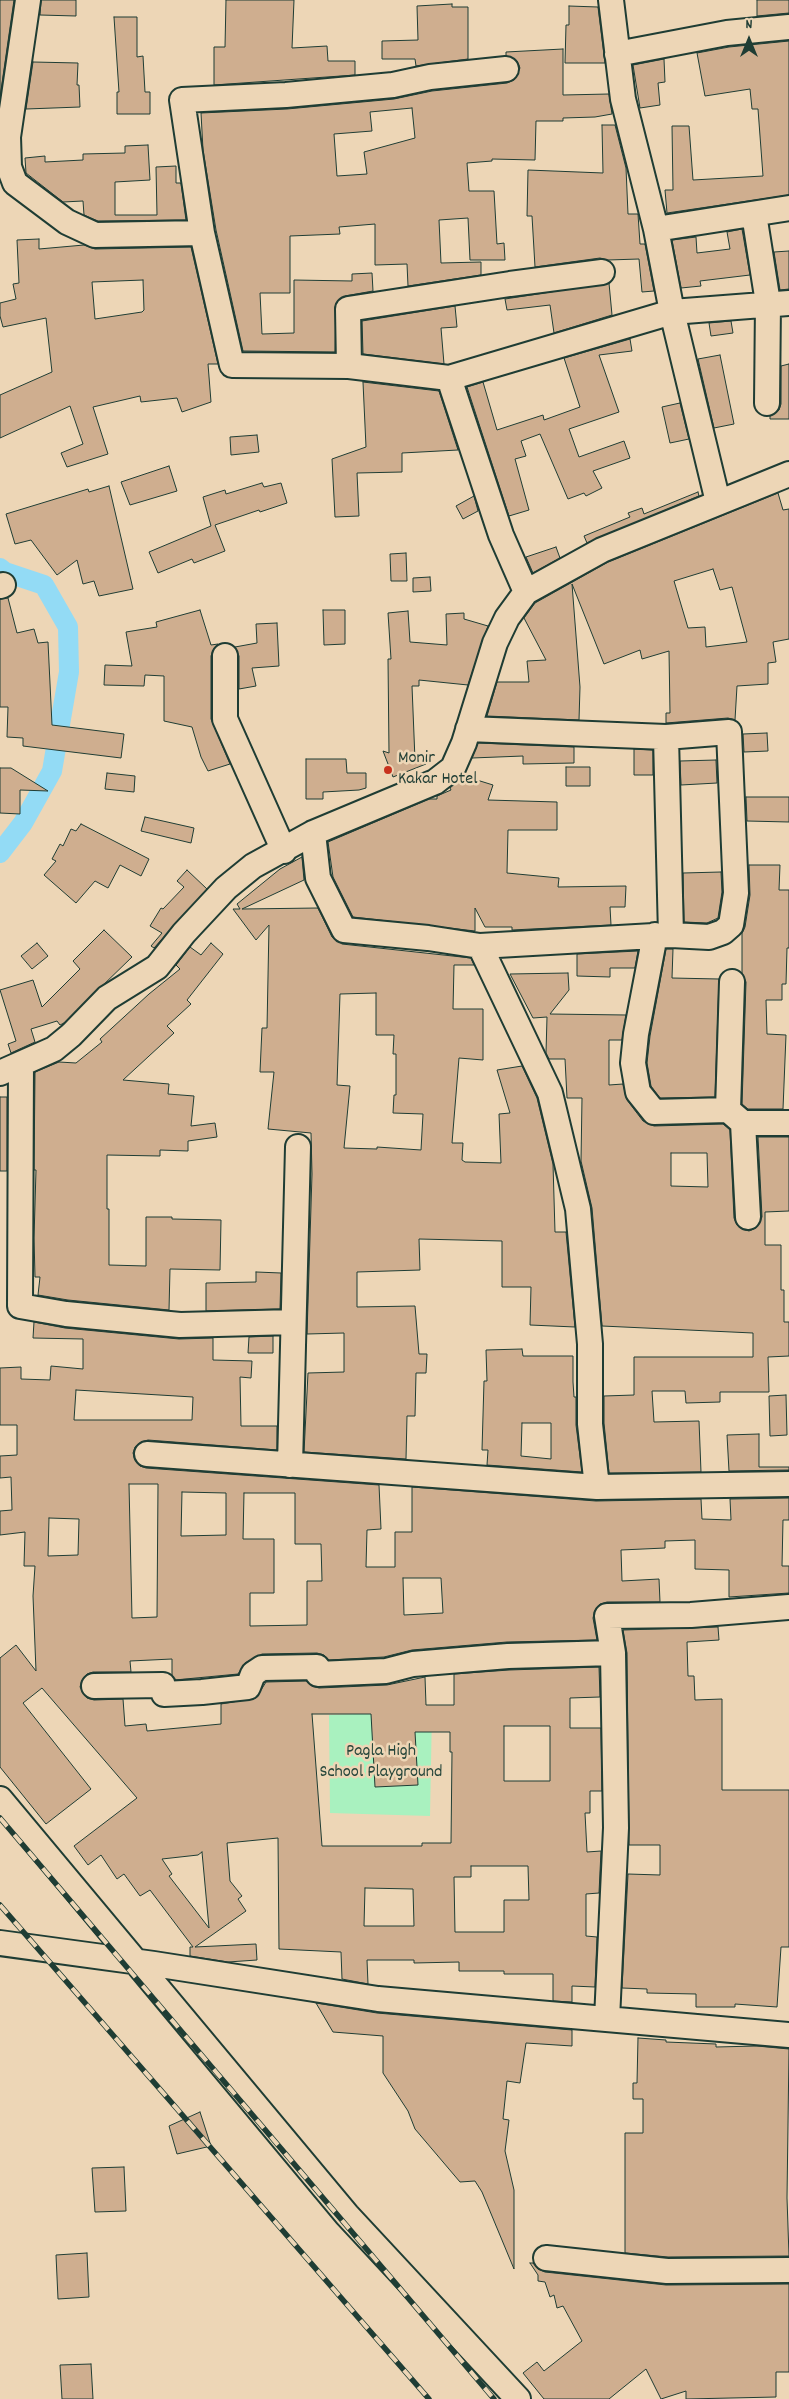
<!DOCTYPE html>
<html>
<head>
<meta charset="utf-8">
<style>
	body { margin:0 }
	#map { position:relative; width:789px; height:2399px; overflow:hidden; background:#edd6b6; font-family:Dekko,sans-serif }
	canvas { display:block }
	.north { position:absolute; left:724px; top:15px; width:50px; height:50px; -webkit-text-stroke:4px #edd6b6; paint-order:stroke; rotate:0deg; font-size:14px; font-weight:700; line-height:20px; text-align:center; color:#1f3d34 }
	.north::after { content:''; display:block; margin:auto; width:18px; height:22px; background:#1f3d34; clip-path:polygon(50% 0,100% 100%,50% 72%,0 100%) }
</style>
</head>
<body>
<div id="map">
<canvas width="789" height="2399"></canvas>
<div class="north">N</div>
</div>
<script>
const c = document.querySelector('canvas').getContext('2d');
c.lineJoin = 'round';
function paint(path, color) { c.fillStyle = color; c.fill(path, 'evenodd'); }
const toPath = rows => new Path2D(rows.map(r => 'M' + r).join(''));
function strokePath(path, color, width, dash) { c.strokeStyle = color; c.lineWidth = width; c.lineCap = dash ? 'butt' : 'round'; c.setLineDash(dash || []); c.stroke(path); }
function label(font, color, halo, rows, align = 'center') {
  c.font = font + ' Dekko,sans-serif'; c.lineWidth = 5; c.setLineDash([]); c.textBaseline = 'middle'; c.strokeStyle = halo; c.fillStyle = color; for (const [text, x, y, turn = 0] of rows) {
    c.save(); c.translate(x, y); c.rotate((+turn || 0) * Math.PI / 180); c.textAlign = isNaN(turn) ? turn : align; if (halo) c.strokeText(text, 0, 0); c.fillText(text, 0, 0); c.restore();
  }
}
const green = toPath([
	[432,1711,430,1816,330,1813,329,1715]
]);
const canal = toPath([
	[0,568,5,572,44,585,68,627,69,672,52,771,23,823,0,853]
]);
const building = toPath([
	[0,0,14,0,0,97,0,0],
	[41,0,76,0,76,16,40,15,41,0],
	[226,0,294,0,292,48,327,46,328,61,355,61,355,75,214,85,214,47,225,47,226,0],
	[757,0,789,0,789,13,757,16,757,0],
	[452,4,452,7,468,7,468,59,416,66,415,59,382,59,382,41,418,40,417,6,452,4],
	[569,6,598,7,605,63,565,63,566,25,569,25,569,6],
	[114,17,137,17,137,57,143,56,145,92,150,92,150,114,117,114,117,92,119,92,114,17],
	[789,41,789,195,667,213,665,190,673,190,672,126,689,126,693,180,763,176,758,109,752,109,750,89,705,96,697,53,729,47,789,41],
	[563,49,563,95,609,94,612,114,595,117,563,118,563,121,536,121,535,160,492,159,492,161,467,163,469,191,494,191,497,244,504,243,505,260,470,260,468,218,439,220,441,263,481,262,481,275,408,286,407,264,375,265,375,224,339,227,340,234,290,236,290,293,260,293,262,334,294,333,294,280,352,281,352,274,372,273,373,291,345,296,336,303,335,352,243,351,216,230,203,150,201,113,287,109,394,99,432,91,507,83,514,80,520,68,517,61,506,56,506,52,563,49],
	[412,108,415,138,364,152,367,174,337,176,334,134,372,131,370,112,412,108],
	[664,59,665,82,658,83,660,105,640,108,633,65,664,59],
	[33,62,78,63,77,85,79,85,80,107,26,109,33,62],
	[602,125,615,125,626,168,628,214,638,214,640,244,645,244,654,291,642,292,639,259,608,260,600,258,535,267,532,216,527,216,528,170,603,173,602,125],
	[148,145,150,180,115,182,115,215,157,215,156,167,176,166,176,183,181,183,186,220,98,221,84,215,83,201,63,202,26,173,25,158,45,156,45,162,83,160,83,154,125,153,125,146,148,145],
	[742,229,750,275,700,281,701,286,681,288,672,240,696,237,697,253,730,249,727,232,742,229],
	[39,239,39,249,84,245,95,249,191,247,218,364,208,364,211,402,182,412,177,398,141,402,140,396,93,407,108,454,67,467,61,453,83,444,70,406,0,438,0,395,52,372,46,318,3,327,0,316,0,303,16,299,13,284,19,283,17,240,39,239],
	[143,280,144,310,142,312,95,319,92,282,143,280],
	[789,251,789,289,780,290,774,252,789,251],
	[609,283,612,315,554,333,550,305,507,310,505,299,609,283],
	[455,306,457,327,441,328,444,364,363,354,362,321,455,306],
	[731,321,733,333,711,336,709,323,731,321],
	[630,339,632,351,599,355,619,412,569,429,579,457,624,441,630,458,593,471,602,488,586,496,584,493,568,499,540,434,521,441,526,456,515,459,529,510,509,516,467,387,483,382,497,430,543,415,544,420,580,407,564,358,630,339],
	[720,355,734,424,714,428,698,359,720,355],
	[789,364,789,419,770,419,770,416,779,410,781,404,781,366,789,364],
	[363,382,439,391,458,450,402,453,402,472,357,473,359,516,335,517,332,459,366,447,363,382],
	[680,403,689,439,670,443,662,407,680,403],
	[257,435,259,452,231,455,230,437,257,435],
	[169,466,177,491,130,505,121,482,169,466],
	[262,483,264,487,281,483,287,503,260,512,259,510,215,525,225,551,194,563,192,559,158,573,149,552,211,526,203,497,225,490,226,494,262,483],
	[109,486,133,589,99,596,94,581,83,584,77,560,57,575,31,540,15,544,6,514,88,489,89,492,109,486],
	[698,492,699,496,587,543,584,536,630,517,628,513,642,508,644,514,698,492],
	[778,493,783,510,789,509,789,639,773,642,776,662,768,663,768,684,737,686,735,720,728,718,666,723,666,713,670,713,669,651,642,659,640,650,604,664,572,584,580,687,579,720,487,716,497,682,529,682,527,661,546,660,524,618,535,603,608,562,778,493],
	[713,569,720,590,732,587,747,642,706,647,705,627,688,628,674,581,713,569],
	[474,496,478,511,463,519,456,506,474,496],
	[556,547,560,558,533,573,526,557,556,547],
	[406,553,407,581,391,581,390,554,406,553],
	[430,577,431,591,413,592,413,578,430,577],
	[8,598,17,633,34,629,38,643,48,642,52,725,124,734,121,758,23,746,23,738,7,737,8,707,0,707,0,599,8,598],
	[200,610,211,645,218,644,213,650,211,656,211,719,230,764,208,771,201,757,192,727,164,721,164,676,145,675,144,686,104,685,105,665,132,666,126,632,157,627,156,622,200,610],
	[323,610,345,610,345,644,324,645,323,610],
	[408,611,410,642,447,645,446,614,464,613,464,619,488,626,468,685,419,680,419,686,412,686,415,760,412,760,426,764,393,777,383,751,389,753,388,659,391,659,388,613,408,611],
	[277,623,279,666,252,668,256,686,239,689,239,656,235,647,257,643,256,624,277,623],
	[767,733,768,751,744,752,743,734,767,733],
	[478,743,574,747,574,763,523,764,523,756,472,758,478,743],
	[634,749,653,750,653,775,634,775,634,749],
	[306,759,346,759,347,773,366,773,366,788,359,790,323,792,323,799,306,799,306,759],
	[716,760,717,783,681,785,680,761,716,760],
	[566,767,590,767,590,786,566,786,566,767],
	[0,768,11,768,48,791,20,790,20,814,0,813,0,768],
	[107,773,135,776,134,792,105,789,107,773],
	[464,776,493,785,488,800,557,802,557,830,508,830,507,873,559,878,558,887,626,886,625,907,610,907,611,925,512,930,512,927,485,927,475,908,475,931,353,917,333,877,328,842,429,799,437,799,437,796,451,790,450,788,464,776],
	[746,797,789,797,789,822,747,821,746,797],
	[145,817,194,828,191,843,141,831,145,817],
	[81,824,149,859,141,876,120,865,108,888,95,881,76,903,44,875,56,861,52,859,60,844,63,846,71,829,76,831,81,824],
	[302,857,304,880,242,909,318,908,332,937,342,944,471,958,474,965,454,965,453,1009,483,1009,483,1060,459,1058,452,1143,463,1143,462,1160,465,1162,501,1163,499,1114,510,1113,497,1070,522,1066,537,1098,553,1164,555,1232,566,1232,575,1327,530,1325,531,1287,502,1287,502,1241,419,1239,420,1270,357,1272,357,1307,415,1306,419,1354,427,1354,426,1373,416,1373,415,1416,407,1416,406,1459,304,1452,308,1373,344,1372,344,1333,307,1334,312,1174,311,1133,268,1129,274,1072,260,1072,262,1028,267,1028,269,925,256,940,233,909,240,909,237,904,280,869,302,857],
	[376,993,376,1035,394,1035,393,1054,396,1054,396,1095,394,1095,393,1113,423,1114,421,1150,377,1147,377,1149,344,1148,350,1086,337,1085,340,994,376,993],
	[749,865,780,865,779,890,789,890,789,948,787,948,786,984,782,984,782,1000,766,1000,767,1034,786,1035,783,1109,748,1109,742,1104,746,982,742,973,742,933,745,927,750,895,749,865],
	[187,870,207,889,154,948,151,946,162,933,150,926,161,908,163,909,184,887,177,881,187,870],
	[721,872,722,892,718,918,707,923,684,922,683,873,721,872],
	[104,930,132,957,64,1023,60,1025,57,1021,31,1029,35,1042,11,1053,8,1044,16,1041,0,990,33,980,42,1007,80,969,73,961,104,930],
	[37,943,48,956,32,969,21,956,37,943],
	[211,943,223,954,187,1000,191,1004,167,1026,174,1033,123,1080,169,1084,168,1094,194,1096,191,1126,215,1123,217,1137,188,1141,188,1151,160,1150,160,1156,107,1155,107,1209,109,1209,109,1265,146,1266,146,1217,172,1217,172,1219,221,1220,220,1270,170,1269,169,1310,68,1300,38,1295,40,1277,35,1277,34,1238,36,1170,34,1170,35,1072,59,1062,76,1063,102,1042,100,1039,149,994,180,969,176,965,190,947,201,955,211,943],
	[666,949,673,949,672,978,719,979,715,1097,660,1098,651,1086,647,1063,650,1036,666,949],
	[638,951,635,968,610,968,610,977,577,976,577,954,638,951],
	[568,973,569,990,550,1014,626,1015,622,1040,609,1040,609,1085,623,1084,627,1100,643,1121,654,1126,723,1124,730,1130,734,1218,737,1225,742,1229,749,1231,756,1228,762,1217,758,1137,789,1137,789,1211,765,1212,765,1245,781,1245,781,1290,784,1290,784,1322,789,1322,789,1356,768,1357,769,1392,720,1392,720,1402,686,1403,685,1391,652,1391,654,1422,699,1421,701,1472,609,1473,604,1423,604,1396,634,1395,634,1357,753,1357,753,1333,602,1326,592,1208,581,1161,582,1098,567,1098,565,1059,549,1059,546,1053,547,1017,533,1018,510,974,568,973],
	[671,1153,707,1153,708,1187,671,1186,671,1153],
	[0,1097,7,1097,7,1171,0,1171,0,1097],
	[256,1272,281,1273,280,1309,206,1311,206,1283,256,1282,256,1272],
	[34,1322,65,1328,179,1339,213,1338,213,1360,252,1361,251,1378,240,1377,241,1426,277,1426,277,1450,148,1440,141,1442,135,1447,133,1453,135,1460,140,1466,146,1468,379,1485,381,1529,367,1530,366,1567,395,1567,395,1532,412,1532,412,1487,596,1501,701,1499,702,1519,731,1520,730,1499,789,1498,789,1520,783,1520,782,1566,789,1566,789,1593,729,1597,729,1570,695,1569,695,1540,665,1541,665,1548,621,1550,622,1581,659,1579,660,1602,607,1602,600,1604,595,1610,593,1618,597,1640,507,1642,412,1650,384,1657,329,1660,324,1655,317,1653,262,1654,245,1663,238,1674,175,1680,172,1676,172,1659,130,1661,131,1672,93,1672,87,1674,82,1680,80,1687,87,1698,94,1700,123,1699,125,1726,146,1724,147,1731,221,1724,221,1704,256,1698,266,1682,306,1681,312,1686,319,1688,387,1685,425,1677,426,1705,454,1705,454,1674,509,1670,599,1667,600,1697,570,1698,570,1728,601,1728,602,1791,590,1791,590,1813,585,1813,587,1852,601,1851,599,1893,586,1894,586,1936,597,1937,595,1987,572,1986,572,2002,553,2001,553,1974,504,1974,504,1971,459,1971,459,1962,414,1963,414,1960,367,1960,368,1984,342,1979,341,1952,279,1949,278,1838,227,1843,230,1881,242,1896,238,1899,246,1911,195,1947,256,1944,257,1960,228,1962,190,1956,190,1947,193,1947,150,1890,140,1896,124,1874,117,1879,101,1855,88,1865,74,1846,137,1798,42,1688,23,1703,91,1789,46,1824,0,1767,0,1658,16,1645,36,1671,33,1596,35,1566,24,1566,25,1532,0,1535,0,1511,12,1510,11,1477,0,1478,0,1456,17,1455,17,1425,0,1425,0,1368,21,1367,21,1379,50,1380,51,1366,83,1369,83,1339,33,1338,34,1322],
	[76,1390,193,1397,192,1420,74,1420,76,1390],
	[129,1484,158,1484,157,1617,132,1618,129,1484],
	[182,1492,226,1493,226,1535,181,1536,182,1492],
	[244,1493,295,1493,295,1544,321,1544,322,1581,307,1581,307,1625,250,1626,250,1593,274,1593,274,1539,243,1539,244,1493],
	[49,1518,79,1519,78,1555,48,1556,49,1518],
	[403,1578,441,1578,443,1613,404,1615,403,1578],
	[312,1714,371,1714,375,1787,418,1785,415,1732,450,1732,450,1752,452,1752,451,1843,422,1843,422,1846,322,1846,312,1714],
	[504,1726,550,1726,550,1781,504,1781,504,1726],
	[202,1852,209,1928,169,1876,172,1874,162,1859,198,1855,202,1852],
	[471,1866,528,1866,529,1900,504,1900,504,1932,455,1932,454,1877,471,1877,471,1866],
	[365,1888,413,1889,414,1926,364,1926,365,1888],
	[273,1336,273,1353,248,1353,249,1337,273,1336],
	[522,1349,523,1356,573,1356,573,1382,574,1397,576,1397,576,1425,582,1472,487,1465,488,1450,482,1450,484,1381,487,1381,486,1350,522,1349],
	[522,1423,551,1423,551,1459,521,1456,522,1423],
	[786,1395,787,1435,770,1436,769,1396,786,1395],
	[759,1434,759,1467,789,1467,789,1470,729,1471,727,1435,759,1434],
	[718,1627,719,1640,687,1642,688,1676,694,1676,695,1700,722,1699,722,1790,789,1790,789,1947,781,1947,777,2007,735,2004,735,2007,696,2007,696,1994,647,1993,647,1989,622,1988,628,1874,660,1875,660,1845,629,1845,627,1653,623,1630,718,1627],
	[316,2003,377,2013,572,2030,572,2046,526,2043,520,2083,507,2081,503,2119,509,2120,505,2151,514,2190,514,2269,482,2192,475,2181,460,2182,415,2129,408,2111,383,2073,383,2036,333,2032,316,2003],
	[638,2038,666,2040,666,2042,716,2044,716,2047,757,2046,789,2049,787,2198,789,2256,668,2257,625,2253,625,2133,643,2133,643,2099,633,2099,633,2083,637,2083,638,2038],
	[200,2112,211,2146,177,2154,169,2126,200,2112],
	[124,2167,126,2211,95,2212,92,2168,124,2167],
	[87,2253,89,2297,58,2299,56,2255,87,2253],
	[530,2263,533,2263,538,2269,545,2272,666,2285,789,2284,789,2372,776,2372,776,2397,686,2399,686,2391,661,2399,646,2369,609,2399,544,2399,523,2373,537,2362,544,2371,582,2341,563,2306,557,2308,554,2295,550,2297,545,2282,538,2281,538,2275,530,2263],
	[91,2364,93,2399,62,2399,60,2365,91,2364]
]);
const minor = toPath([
	[28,0,8,137,9,167,15,183,67,222,95,235,202,233,232,365,349,366,449,378,501,535,526,592],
	[611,0,623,99,656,229,672,312,718,502],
	[617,54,727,33,789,27],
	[754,214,768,303,767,403],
	[656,229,789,208],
	[202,233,182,100,286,95,393,85,430,77,506,69],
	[349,366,348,309,510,284,602,272],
	[449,378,672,312,789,303],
	[0,586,3,585],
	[225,656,225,719,284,851],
	[468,729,666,737],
	[313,833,318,878,344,930,428,938,480,946,550,1093,578,1209,590,1344,590,1424,597,1487],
	[655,935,636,1034,633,1063,638,1092,654,1112,728,1110,743,1123],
	[480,946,671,935,666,737,729,732,736,893,731,925,723,932,709,937,671,935],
	[21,1064,20,1306,66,1314,180,1325,293,1322],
	[0,1073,54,1049,71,1035,107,998,157,967,184,933,226,888,253,866,313,833,435,782,453,768,464,743,495,643,507,618,526,592,602,550,789,474],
	[728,1110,732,982],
	[748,1217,743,1123,789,1123],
	[147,1454,597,1487,789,1484],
	[290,1465,298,1147],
	[94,1686,163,1685,164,1694,202,1692,248,1687,253,1674,262,1668,317,1667,318,1674,386,1671,413,1664,508,1656,613,1653],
	[0,1799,347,2215,518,2399],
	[0,1943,154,1964,378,1999,789,2035],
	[607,2019,616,1828,613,1653,607,1616,691,1615,789,1607],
	[546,2258,667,2271,789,2270]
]);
const rail = toPath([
	[0,1818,494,2399],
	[0,1905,429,2399]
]);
const markers = [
	[388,770,5,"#c8321e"]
];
const poiNames = [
	["Monir",398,760],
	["Kakar Hotel",398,781]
];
const parkNames = [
	["Pagla High",381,1753],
	["School Playground",381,1774]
];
paint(green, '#a9f1bf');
strokePath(canal, '#93dbf5', 20);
paint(building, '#cfae8f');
strokePath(building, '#1f3d34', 1);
strokePath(minor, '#1f3d34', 28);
strokePath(minor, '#edd6b6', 24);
strokePath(rail, '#1f3d34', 5.5);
strokePath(rail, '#edd6b6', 4, [11]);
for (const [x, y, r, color] of markers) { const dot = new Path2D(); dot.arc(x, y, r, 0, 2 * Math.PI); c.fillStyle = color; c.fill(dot); strokePath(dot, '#edd6b6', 2); }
label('18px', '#1f3d34', '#edd6b6', poiNames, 'left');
label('18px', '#26463b', '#edd6b6', parkNames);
</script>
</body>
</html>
